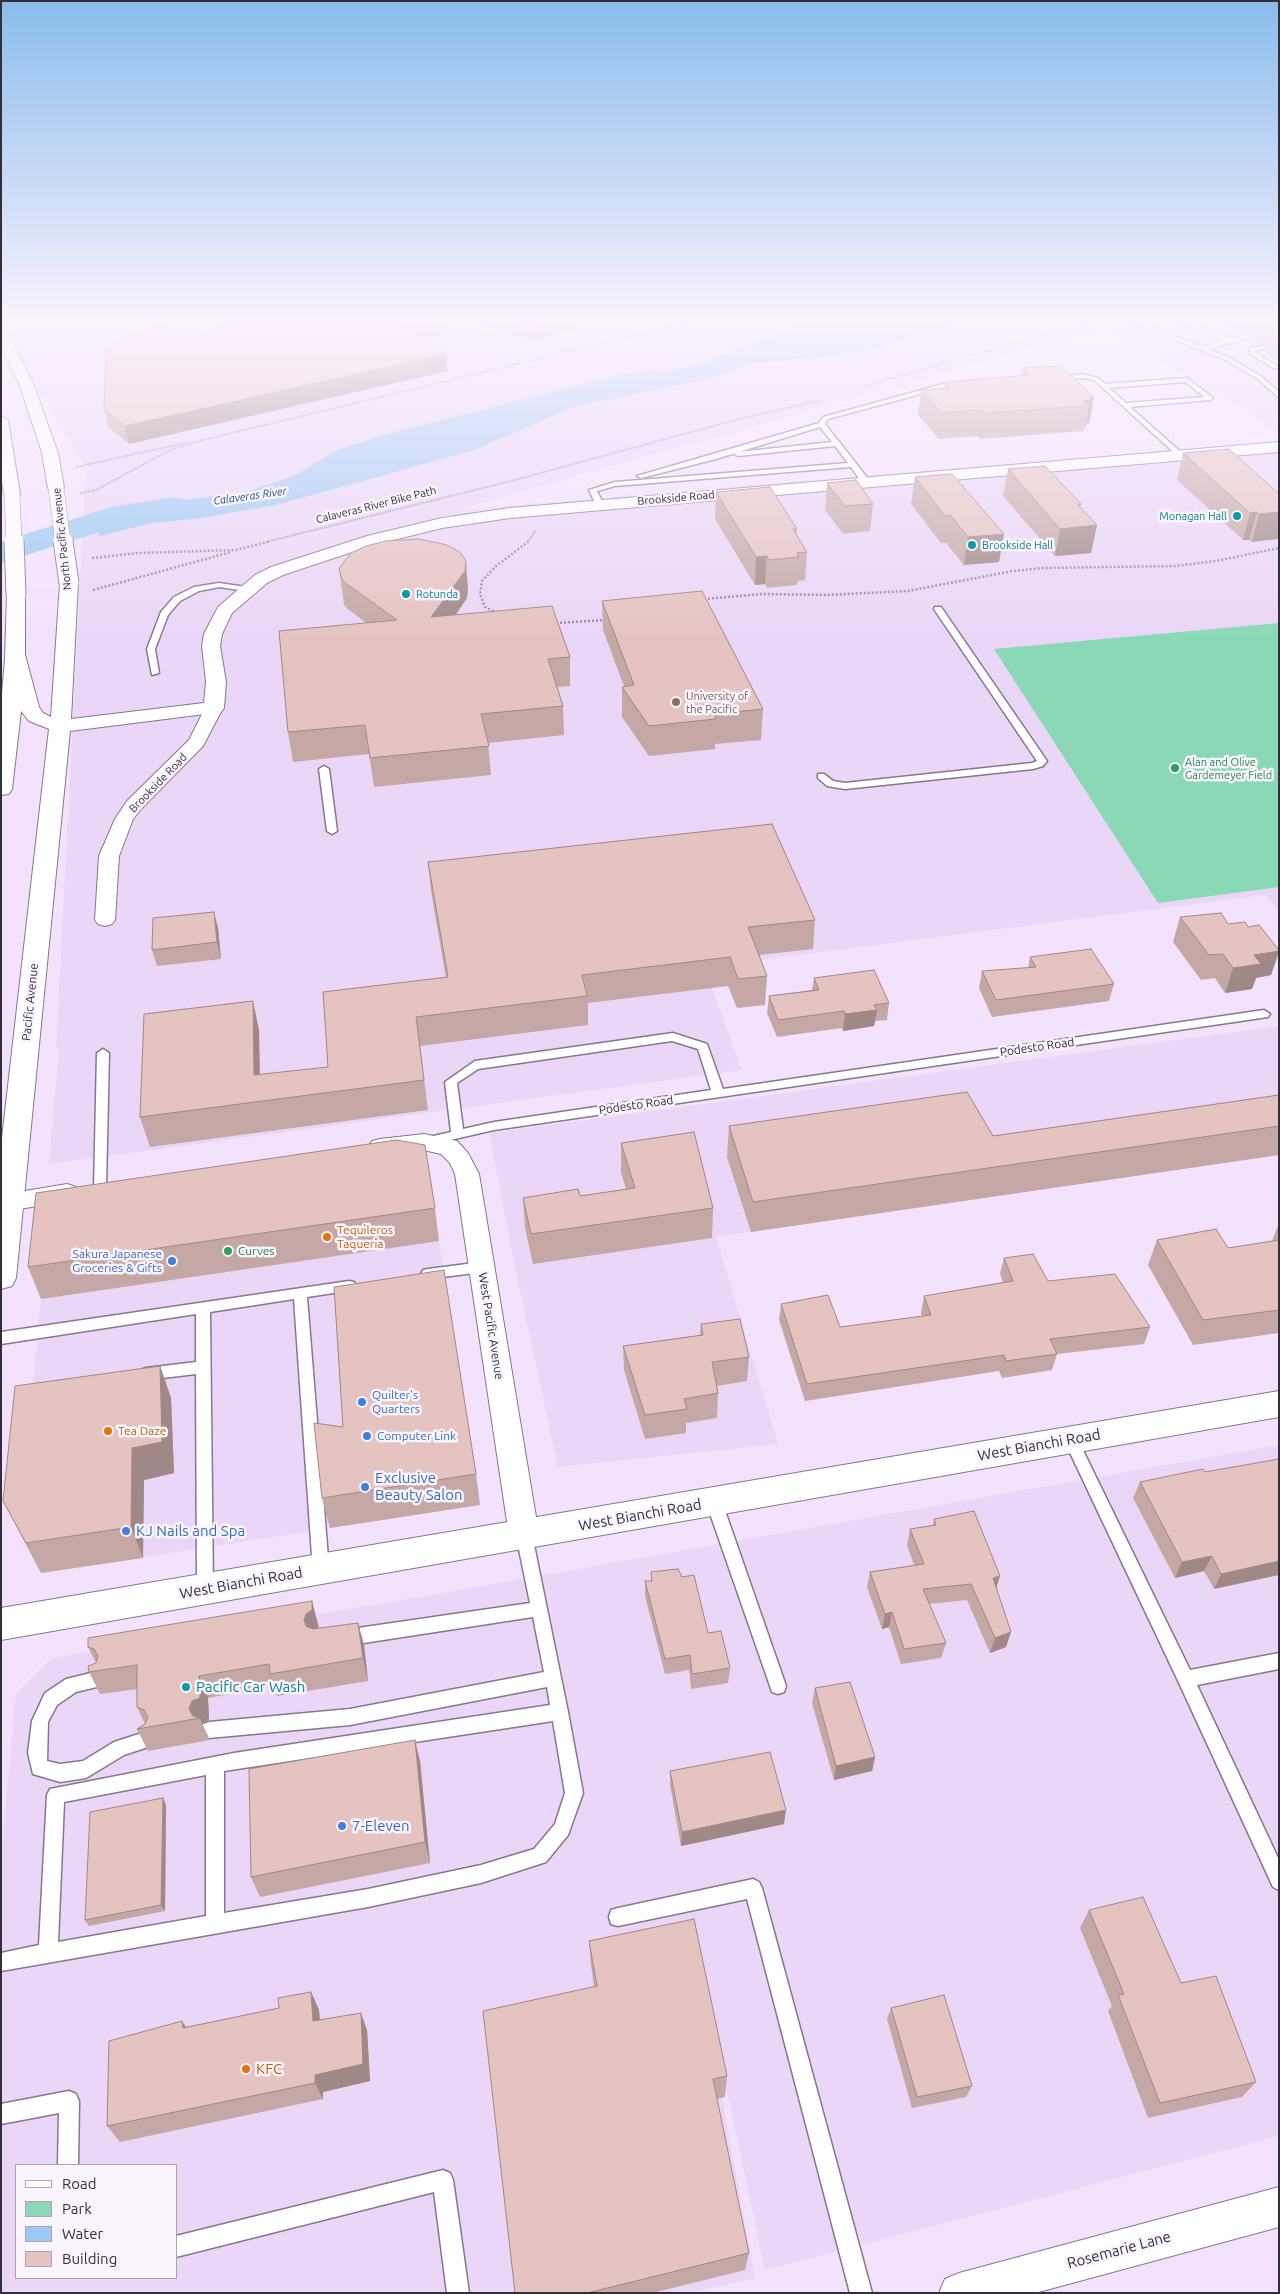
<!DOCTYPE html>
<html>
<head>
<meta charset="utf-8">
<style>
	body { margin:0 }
	#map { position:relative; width:1280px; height:2294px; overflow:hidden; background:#f3e2fd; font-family:Ubuntu,sans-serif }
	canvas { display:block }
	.frame { position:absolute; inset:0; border:2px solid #342e38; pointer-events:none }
	.legend { position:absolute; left:15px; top:2164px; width:162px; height:115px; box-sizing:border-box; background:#faf4fe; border:1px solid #aba5af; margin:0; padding:6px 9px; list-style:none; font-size:15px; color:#342e38 }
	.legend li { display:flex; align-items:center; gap:10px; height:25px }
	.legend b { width:25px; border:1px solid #aba5af }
</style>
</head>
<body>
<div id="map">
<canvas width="1280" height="2294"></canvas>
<div class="frame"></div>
<ul class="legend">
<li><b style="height:6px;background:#fff"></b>Road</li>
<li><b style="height:14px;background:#8ad8b6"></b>Park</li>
<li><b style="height:14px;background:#9dc8f3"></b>Water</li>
<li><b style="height:14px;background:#e5c3c0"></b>Building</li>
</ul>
</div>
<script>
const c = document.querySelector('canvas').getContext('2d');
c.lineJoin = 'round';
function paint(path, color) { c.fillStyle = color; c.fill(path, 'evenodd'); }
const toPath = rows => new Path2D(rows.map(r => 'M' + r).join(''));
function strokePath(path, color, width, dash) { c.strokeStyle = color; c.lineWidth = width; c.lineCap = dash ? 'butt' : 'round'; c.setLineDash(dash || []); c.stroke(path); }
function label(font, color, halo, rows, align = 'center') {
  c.font = font + ' Ubuntu,sans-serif'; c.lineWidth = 5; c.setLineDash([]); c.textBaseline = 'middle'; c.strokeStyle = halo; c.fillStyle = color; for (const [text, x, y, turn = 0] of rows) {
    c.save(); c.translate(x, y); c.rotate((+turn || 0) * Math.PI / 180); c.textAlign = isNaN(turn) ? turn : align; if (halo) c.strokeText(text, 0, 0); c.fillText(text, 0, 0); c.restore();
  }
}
const built = toPath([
	[1,319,1279,319,1279,432,1106,327,457,510,1279,441,1279,912,1265,895,704,967,742,1070,49,1164,59,1049,56,1049,86,468,1,328],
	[1279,1026,1279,1155,716,1237,778,1444,558,1467,515,1267,489,1133],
	[429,1178,480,1505,41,1573,19,1531,48,1225],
	[1279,1445,1279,2136,765,2270,682,1879,755,2278,690,2293,1,2293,1,1854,16,1694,52,1658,420,1597],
	[16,2165,176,2165,176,2278,16,2278]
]);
const green = toPath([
	[498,326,502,335,476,337,472,328],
	[1279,623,1279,887,1158,903,994,649]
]);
const water = toPath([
	[806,319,968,319,856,353,750,364,713,378,573,407,474,450,280,504,202,518,152,523,99,536,99,518,176,501,246,492,294,476,337,450,390,433,628,373,689,367,779,335,797,322]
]);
const river = toPath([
	[174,497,186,500,190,507,186,514,128,523,1,563,1,542,111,507,174,497]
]);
const pathFar1 = toPath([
	[865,386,1099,319],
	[76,467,185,443],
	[80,493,96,490,170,450,203,440,703,319],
	[266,542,511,481,743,418,819,401],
	[528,542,535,531]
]);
const path = toPath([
	[92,558,138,553,236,550,271,541],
	[93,590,231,552],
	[704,599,762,594,826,595,908,591,1013,571,1043,568,1175,566,1216,561,1279,548],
	[497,613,485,607,480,594,482,581,495,567,529,541],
	[556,623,605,620]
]);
const lane = toPath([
	[603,319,610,319,613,321,610,323,603,319],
	[1123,319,1131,319,1202,347,1224,341,1180,322,1180,319,1186,319,1230,339,1279,326,1279,330,1208,349,1230,358,1262,377,1279,392,1279,398,1258,379,1226,360,1123,319],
	[1279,343,1279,347,1256,350,1255,352,1277,366,1277,368,1273,368,1249,353,1251,348,1279,343],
	[1082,374,1098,378,1105,384,1187,378,1213,398,1210,400,1130,407,1183,454,1183,458,1180,458,1094,380,1082,378,1056,380,1053,378,1082,374],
	[1186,382,1204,397,1126,403,1109,388,1186,382],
	[961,383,963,384,963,386,943,388,828,419,825,424,869,480,869,484,863,484,851,467,615,486,597,491,604,505,600,507,596,505,589,490,615,482,848,463,835,446,738,456,734,454,738,452,832,442,820,427,716,459,641,478,637,476,819,423,823,417,943,384,961,383],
	[219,583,246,587,250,589,246,591,219,587,199,591,180,601,168,615,155,649,159,673,152,675,147,649,161,612,174,597,194,587,219,583],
	[935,607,941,607,1047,761,1043,766,1033,769,845,789,827,786,818,778,818,774,824,774,833,781,845,783,1032,763,1037,761,934,609,935,607],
	[324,766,329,769,337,831,332,834,327,831,319,769,324,766],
	[1264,1010,1270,1014,1268,1017,494,1130,424,1146,418,1142,420,1139,451,1132,445,1082,475,1061,673,1033,707,1044,723,1089,1264,1010],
	[672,1041,698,1049,711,1090,494,1122,463,1129,457,1083,478,1069,672,1041],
	[103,1049,109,1053,106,1188,100,1193,94,1188,97,1053,103,1049],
	[482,1262,487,1263,489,1267,487,1271,482,1272,428,1279,423,1278,421,1274,423,1270,428,1269,482,1262],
	[349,1281,354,1282,356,1286,354,1290,307,1297,329,1570,327,1575,321,1577,315,1575,313,1570,294,1299,210,1312,213,1589,211,1594,205,1596,199,1594,197,1589,196,1374,146,1380,141,1378,139,1374,141,1370,146,1368,196,1362,196,1314,1,1344,1,1332,349,1281],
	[1071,1434,1076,1436,1190,1670,1279,1653,1279,1669,1197,1685,1279,1860,1279,1890,1273,1887,1180,1685,1064,1440,1066,1436,1071,1434],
	[714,1495,719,1497,722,1502,786,1686,784,1692,778,1694,772,1692,770,1686,706,1502,709,1497,714,1495],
	[524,1528,529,1530,532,1535,568,1712,583,1793,568,1835,546,1862,481,1883,368,1907,1,1971,1,1953,39,1945,47,1795,50,1789,234,1753,550,1705,547,1687,350,1725,209,1738,203,1736,200,1730,203,1724,209,1722,350,1709,544,1672,533,1617,344,1646,338,1643,336,1638,338,1633,344,1630,530,1603,516,1535,519,1530,524,1528],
	[553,1721,565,1793,555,1824,534,1849,481,1865,368,1889,224,1913,224,1771,553,1721],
	[206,1775,206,1916,58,1942,64,1802,206,1775],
	[99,1671,105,1673,107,1679,105,1685,76,1692,57,1705,48,1722,47,1761,60,1764,83,1761,114,1742,148,1731,154,1733,157,1739,154,1745,124,1755,86,1778,60,1782,33,1774,28,1753,32,1721,45,1693,66,1679,99,1671],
	[753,1879,759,1882,762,1888,872,2293,850,2293,747,1899,618,1926,611,1924,609,1917,611,1910,618,1908,753,1879],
	[69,2091,76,2094,79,2101,78,2165,58,2165,59,2113,1,2124,1,2104,69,2091],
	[443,2170,450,2173,453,2180,469,2293,447,2293,434,2192,176,2257,176,2236,443,2170]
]);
const street = toPath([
	[189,319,201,319,202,326,207,331,205,333,201,334,192,330,189,319],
	[214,703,220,704,223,708,203,746,141,809,133,819,119,856,115,920,112,924,105,926,98,924,95,920,99,856,115,819,127,801,189,740,205,708,208,704,214,703],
	[424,1134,457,1141,468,1153,479,1174,539,1535,534,1544,524,1548,514,1544,509,1535,455,1174,450,1163,441,1154,424,1150,380,1155,372,1153,368,1147,372,1141,380,1139,424,1134],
	[67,1184,76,1187,79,1193,76,1199,9,1211,1,1209,1,1195,67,1184],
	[1279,2187,1279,2227,1035,2293,939,2293,945,2279,959,2273,1279,2187]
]);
const secondary = toPath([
	[1,329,8,333,33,383,58,453,64,488,62,491,50,491,48,488,42,453,19,383,1,347,1,329],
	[1,416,8,420,20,494,18,497,12,499,6,497,4,494,1,475,1,416],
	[1279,442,1279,452,510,518,442,528,373,545,283,575,267,583,232,613,222,634,220,646,226,682,224,708,221,712,70,731,16,1278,12,1286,1,1289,1,1147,49,729,29,721,21,711,12,789,9,794,1,795,1,705,5,659,7,595,10,591,22,591,25,595,25,655,39,707,43,713,51,717,60,583,63,579,69,578,75,579,78,583,71,719,204,703,206,682,202,646,204,634,218,607,255,575,271,567,367,536,442,518,510,508,1279,442],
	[1279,1391,1279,1417,1,1640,1,1608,1279,1391]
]);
const secondaryBridgeFar1 = toPath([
	[56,488,63,542],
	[12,494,14,542]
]);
const secondaryBridge = toPath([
	[14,541,16,595],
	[63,541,69,583]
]);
const wall = toPath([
	[298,319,445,319,446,336,422,338,447,371,129,444,108,427,104,409,195,333,234,322,290,322],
	[482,319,576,319,577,329,526,342,482,321],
	[1221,319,1279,319,1279,360,1265,351,1267,344,1257,345,1250,340,1252,331,1242,334],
	[1023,368,1094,397,1089,423,1087,423,1086,426,1085,426,1084,431,980,439,977,436,939,439,918,415,921,390,944,388,945,382,1022,376],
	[1183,453,1279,494,1252,542,1249,540,1243,540,1177,480],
	[1008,469,1081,504,1080,508,1097,525,1091,553,1055,556,1003,496],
	[915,477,999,562,964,565,946,543,941,543,911,504],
	[827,483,873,504,870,531,843,534,825,510],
	[716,492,797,529,796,535,807,552,805,580,798,581,797,585,767,588,765,584,755,585,715,519],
	[339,568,468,589,467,598,456,615,570,657,570,686,557,687,563,706,564,735,488,743,491,775,374,787,369,754,293,762,288,732,366,623,348,609,344,605],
	[602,601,763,709,761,740,715,744,715,749,649,756,622,717,622,687,624,686,603,630],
	[428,862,815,920,813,949,759,955,767,976,765,1005,737,1008,728,986,588,1003,588,1025,420,1046,428,1110,150,1147,140,1117,259,1030,260,1075,328,1067,446,978,431,891],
	[1180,917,1248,927,1279,950,1279,953,1271,975,1256,978,1252,989,1225,993,1215,978,1201,980,1173,942],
	[218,928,221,959,157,966,152,950],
	[1030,957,1114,984,1109,1001,992,1017,979,988,982,971,1028,968],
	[814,978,889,1003,887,1020,875,1021,874,1026,843,1031,842,1028,777,1037,767,1013,769,996,812,990],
	[1279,1095,1279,1155,751,1232,727,1157,729,1126,993,1136],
	[621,1143,713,1208,712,1238,533,1264,525,1228,523,1198,580,1196,626,1189,621,1173],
	[435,1208,439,1241,41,1299,28,1267],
	[1279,1223,1279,1333,1193,1345,1148,1265,1157,1240,1228,1248,1272,1241],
	[1004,1258,1048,1281,1150,1327,1144,1344,1057,1354,1052,1370,1002,1378,999,1371,805,1401,779,1320,781,1304,840,1327,922,1316,921,1313,924,1296,1003,1282,1000,1274],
	[701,1324,749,1357,747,1381,717,1386,718,1393,717,1418,686,1423,686,1433,645,1439,624,1370,623,1346,700,1335],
	[160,1366,171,1398,174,1473,144,1480,143,1558,41,1573,3,1501],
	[1279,1459,1214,1589,1204,1571,1175,1578,1133,1498,1140,1482,1205,1472],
	[476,1474,480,1505,330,1528,322,1498],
	[934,1519,997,1587,1006,1647,990,1653,967,1600,929,1604,946,1643,941,1658,901,1664,889,1627,882,1629,867,1587,870,1572,914,1565,907,1545,910,1529,933,1525],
	[651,1572,708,1633,730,1668,728,1683,691,1689,689,1670,665,1674,645,1596,645,1581,651,1581],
	[358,1623,364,1645,368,1681,277,1696,274,1686,208,1698,209,1720,202,1723,210,1740,148,1751,137,1729,145,1724,137,1707,137,1689,100,1694,89,1672,96,1663,88,1647,318,1624,319,1628],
	[815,1688,875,1757,872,1771,834,1780,812,1703],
	[420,1761,430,1863,260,1897,251,1877],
	[670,1771,784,1824,681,1846,670,1785],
	[166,1805,165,1911,89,1926,85,1920],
	[1089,1910,1181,1983,1256,2082,1242,2097,1148,2118,1108,2011,1112,2006,1080,1928],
	[589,1941,727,2076,725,2097,717,2099,749,2253,745,2270,652,2293,515,2293,594,1987,591,1965],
	[311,1992,319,2010,320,2019,367,2030,370,2081,323,2092,323,2099,120,2142,107,2126,186,2027,279,2008],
	[891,2008,972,2086,966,2097,912,2108,887,2019]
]);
const shadedWall = toPath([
	[576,319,577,329,526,342,526,332],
	[1245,319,1255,319,1252,331,1242,334],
	[1279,319,1279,332,1271,327,1267,344,1257,345,1263,321],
	[446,354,447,371,129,444,125,426],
	[1094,397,1089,423,1087,423,1086,426,1085,426,1089,406,1083,401,1089,398],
	[1257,512,1249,540,1243,540,1250,513],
	[1279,512,1279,539,1252,542,1259,514],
	[1097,525,1091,553,1055,556,1060,529],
	[1004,534,999,562,964,565,968,537],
	[767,556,765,584,755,585,756,557],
	[466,561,468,589,467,598,434,645,431,617],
	[214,912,218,928,221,959,217,942],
	[1279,951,1271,975,1256,978,1252,989,1225,993,1233,968,1254,955],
	[253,1001,259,1030,260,1102,254,1075],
	[877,1010,874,1026,843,1031,845,1014],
	[160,1366,171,1398,174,1473,144,1480,143,1558,131,1527,132,1448],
	[1212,1556,1204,1571,1175,1578,1182,1562],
	[1279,1561,1279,1575,1214,1589,1221,1574],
	[1000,1576,995,1592,993,1578],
	[312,1601,318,1624,319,1632,312,1636,304,1620,306,1614],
	[892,1612,889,1627,882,1629,885,1614],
	[358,1623,364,1645,368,1681,363,1658],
	[1011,1632,1006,1647,990,1653,995,1638],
	[199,1676,208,1698,209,1720,202,1723,200,1718,193,1719,189,1709],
	[415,1740,420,1761,430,1863,425,1842],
	[875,1757,872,1771,834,1780,836,1766],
	[163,1798,166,1805,165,1911,161,1905],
	[786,1810,784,1824,681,1846,682,1832],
	[311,1992,319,2010,321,2038,313,2021],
	[361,2013,367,2030,370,2081,323,2092,323,2099,315,2083,315,2075],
	[182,2021,193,2038,183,2028]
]);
const building = toPath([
	[234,319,289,319,290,322,298,319,445,319,445,320,399,323,446,354,125,426,104,409,106,349,153,325,195,333,234,322,234,319],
	[498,319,576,319,526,332,498,319],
	[1260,319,1278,319,1263,321,1260,319],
	[1279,325,1279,332,1271,327,1279,325],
	[1061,366,1094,397,1089,398,1091,400,1083,401,1089,406,984,413,981,410,942,413,921,390,950,388,945,382,1030,375,1023,368,1061,366],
	[1229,449,1279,494,1279,512,1259,514,1257,512,1250,513,1183,453,1229,449],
	[1045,466,1081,504,1078,505,1097,525,1060,529,1008,469,1045,466],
	[952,474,1004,534,968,537,950,515,945,516,915,477,952,474],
	[856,480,873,504,845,506,827,483,856,480],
	[770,487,797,529,793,529,807,552,797,553,799,557,769,560,767,556,756,557,716,492,770,487],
	[419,539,447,545,460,552,466,561,465,571,431,617,552,606,570,657,548,659,563,706,481,714,489,746,370,758,365,725,288,732,279,631,397,620,344,582,341,577,339,568,351,553,366,546,386,541,419,539],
	[702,591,763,709,714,714,716,719,649,726,622,687,634,685,602,601,702,591],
	[772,824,815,920,748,927,767,976,738,979,730,957,582,975,587,996,416,1017,424,1080,140,1117,144,1014,253,1001,254,1075,328,1067,323,992,448,977,428,862,772,824],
	[214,912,217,942,152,950,153,918,214,912],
	[1221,913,1228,924,1245,922,1248,927,1259,925,1279,950,1279,951,1254,955,1261,964,1233,968,1223,954,1209,955,1180,917,1221,913],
	[1091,949,1114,984,996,1000,982,971,1036,967,1030,957,1091,949],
	[874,970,889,1003,874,1005,877,1010,845,1014,844,1011,778,1020,769,996,819,990,814,978,874,970],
	[967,1092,993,1136,1279,1095,1279,1126,753,1202,729,1126,967,1092],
	[694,1132,713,1208,531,1234,523,1198,578,1189,580,1196,635,1188,621,1143,694,1132],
	[396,1140,425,1145,435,1208,28,1267,36,1193,396,1140],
	[1216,1229,1228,1248,1279,1240,1279,1310,1203,1320,1157,1240,1216,1229],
	[1033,1254,1048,1281,1115,1274,1150,1327,1050,1339,1057,1354,1006,1361,1004,1355,807,1384,781,1304,828,1295,840,1327,931,1315,924,1296,1013,1281,1004,1258,1033,1254],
	[444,1270,476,1474,322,1498,314,1423,343,1427,334,1287,444,1270],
	[740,1319,749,1357,712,1362,718,1393,684,1399,687,1409,645,1415,623,1346,703,1335,701,1324,740,1319],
	[160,1366,162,1442,132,1448,131,1527,26,1543,3,1501,15,1386,160,1366],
	[1279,1459,1279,1561,1221,1574,1212,1556,1182,1562,1140,1482,1203,1469,1205,1472,1279,1459],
	[974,1511,1000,1576,993,1578,1011,1632,995,1638,971,1584,923,1589,946,1643,904,1649,892,1612,885,1614,870,1572,924,1564,910,1529,936,1525,934,1519,974,1511],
	[678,1569,682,1577,694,1575,708,1633,721,1631,730,1668,692,1674,690,1655,665,1659,645,1581,652,1581,651,1572,678,1569],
	[312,1601,312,1610,306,1614,304,1620,306,1626,313,1629,358,1623,363,1658,270,1674,269,1664,199,1676,200,1698,192,1701,189,1709,193,1716,200,1718,137,1729,145,1724,148,1717,144,1710,137,1707,137,1665,89,1672,88,1666,96,1663,98,1656,94,1649,88,1647,88,1638,312,1601],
	[850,1682,875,1757,836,1766,815,1688,850,1682],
	[415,1740,425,1842,251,1877,249,1769,415,1740],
	[770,1752,786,1810,682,1832,670,1771,770,1752],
	[163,1798,161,1905,85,1920,90,1812,163,1798],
	[1143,1897,1181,1983,1216,1976,1256,2082,1160,2103,1118,1995,1124,1994,1089,1910,1143,1897],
	[694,1919,727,2076,713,2079,749,2253,587,2293,515,2293,483,2011,597,1986,589,1941,694,1919],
	[311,1992,313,2021,361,2013,363,2064,315,2075,315,2083,107,2126,109,2041,182,2021,183,2028,279,2008,278,1998,311,1992],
	[944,1995,972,2086,917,2097,891,2008,944,1995]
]);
const markers = [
	[1237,516,5,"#0f9aa8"],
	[972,545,5,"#0f9aa8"],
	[406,594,5,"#0f9aa8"],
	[676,702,5,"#8d6e63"],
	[1175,768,5,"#2e9e5b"],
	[327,1237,5,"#e8710a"],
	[228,1251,5,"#2e9e5b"],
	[172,1261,5,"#3f7fe0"],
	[362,1402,5,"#3f7fe0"],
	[108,1431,5,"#e8710a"],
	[367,1436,5,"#3f7fe0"],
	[365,1487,5,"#3f7fe0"],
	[126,1531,5,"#3f7fe0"],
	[186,1687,5,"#0f9aa8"],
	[342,1826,5,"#3f7fe0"],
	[246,2069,5,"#e8710a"]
];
const farWaternames = [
	["Calaveras River",250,496,-8]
];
const farStreetnames = [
	["Brookside Road",676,498,-5],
	["Calaveras River Bike Path",376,505,-14],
	["North Pacific Avenue",62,539,-96],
	["Brookside Road",158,783,-46]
];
const farCulturenames = [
	["Monagan Hall",1227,516,"right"],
	["Brookside Hall",982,545],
	["Rotunda",416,594]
];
const farEducationnames = [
	["University of",686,696],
	["the Pacific",686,709]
];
const farLeisurenames = [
	["Alan and Olive",1185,762],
	["Gardemeyer Field",1185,775]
];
const streetNames = [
	["Pacific Avenue",30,1002,-84],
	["Podesto Road",1037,1047,-8],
	["Podesto Road",636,1105,-8],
	["West Pacific Avenue",491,1326,81]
];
const foodNames = [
	["Tequileros",337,1230],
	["Taqueria",337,1244],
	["Tea Daze",118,1431]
];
const leisureNames = [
	["Curves",238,1251]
];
const shopNames = [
	["Sakura Japanese",162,1254,"right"],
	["Groceries & Gifts",162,1268,"right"],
	["Quilter's",372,1395],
	["Quarters",372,1409],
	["Computer Link",377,1436]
];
const nearStreetnames = [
	["West Bianchi Road",1039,1445,-10],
	["West Bianchi Road",640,1515,-10],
	["West Bianchi Road",241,1583,-10],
	["Rosemarie Lane",1119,2250,-15]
];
const nearShopnames = [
	["Exclusive",375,1478],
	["Beauty Salon",375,1495],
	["KJ Nails and Spa",136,1531],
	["7-Eleven",352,1826]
];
const nearCulturenames = [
	["Pacific Car Wash",196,1687]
];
const nearFoodnames = [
	["KFC",256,2069]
];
paint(built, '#ead6f7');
paint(green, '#8ad8b6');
paint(water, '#9dc8f3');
paint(river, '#9dc8f3');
strokePath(lane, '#86778f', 3);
strokePath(street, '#86778f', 2);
strokePath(secondary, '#86778f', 2);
strokePath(pathFar1, '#988da0', 2, [1, 1]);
strokePath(path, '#988da0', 2.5, [2, 2]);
paint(lane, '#fff');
paint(street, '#fff');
paint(secondary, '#fff');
strokePath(secondaryBridgeFar1, '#86778f', 16, []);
strokePath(secondaryBridge, '#86778f', 21, []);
strokePath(secondaryBridgeFar1, '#fff', 15);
strokePath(secondaryBridge, '#fff', 19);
paint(wall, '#c5a8a5');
paint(shadedWall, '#a08886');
paint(building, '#e5c3c0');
strokePath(building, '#a08886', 1);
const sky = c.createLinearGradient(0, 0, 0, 640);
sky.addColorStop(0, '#8abcec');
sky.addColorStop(0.5, '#faf2fe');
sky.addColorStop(1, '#faf2fe00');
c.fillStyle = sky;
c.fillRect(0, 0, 1280, 640);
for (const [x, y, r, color] of markers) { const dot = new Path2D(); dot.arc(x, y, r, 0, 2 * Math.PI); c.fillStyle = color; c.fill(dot); strokePath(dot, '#faf4fe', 2); }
label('italic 11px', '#1e5180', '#faf4fe', farWaternames);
label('11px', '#342e38', '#faf4fe', farStreetnames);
label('11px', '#0d838f', '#faf4fe', farCulturenames, 'left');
label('11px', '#785e54', '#faf4fe', farEducationnames, 'left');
label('11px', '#27864d', '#faf4fe', farLeisurenames, 'left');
label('12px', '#342e38', '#faf4fe', streetNames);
label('12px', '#c56008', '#faf4fe', foodNames, 'left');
label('12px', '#27864d', '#faf4fe', leisureNames, 'left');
label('12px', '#366cbe', '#faf4fe', shopNames, 'left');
label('15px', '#342e38', '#faf4fe', nearStreetnames);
label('15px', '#366cbe', '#faf4fe', nearShopnames, 'left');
label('15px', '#0d838f', '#faf4fe', nearCulturenames, 'left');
label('15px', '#c56008', '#faf4fe', nearFoodnames, 'left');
</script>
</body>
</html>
